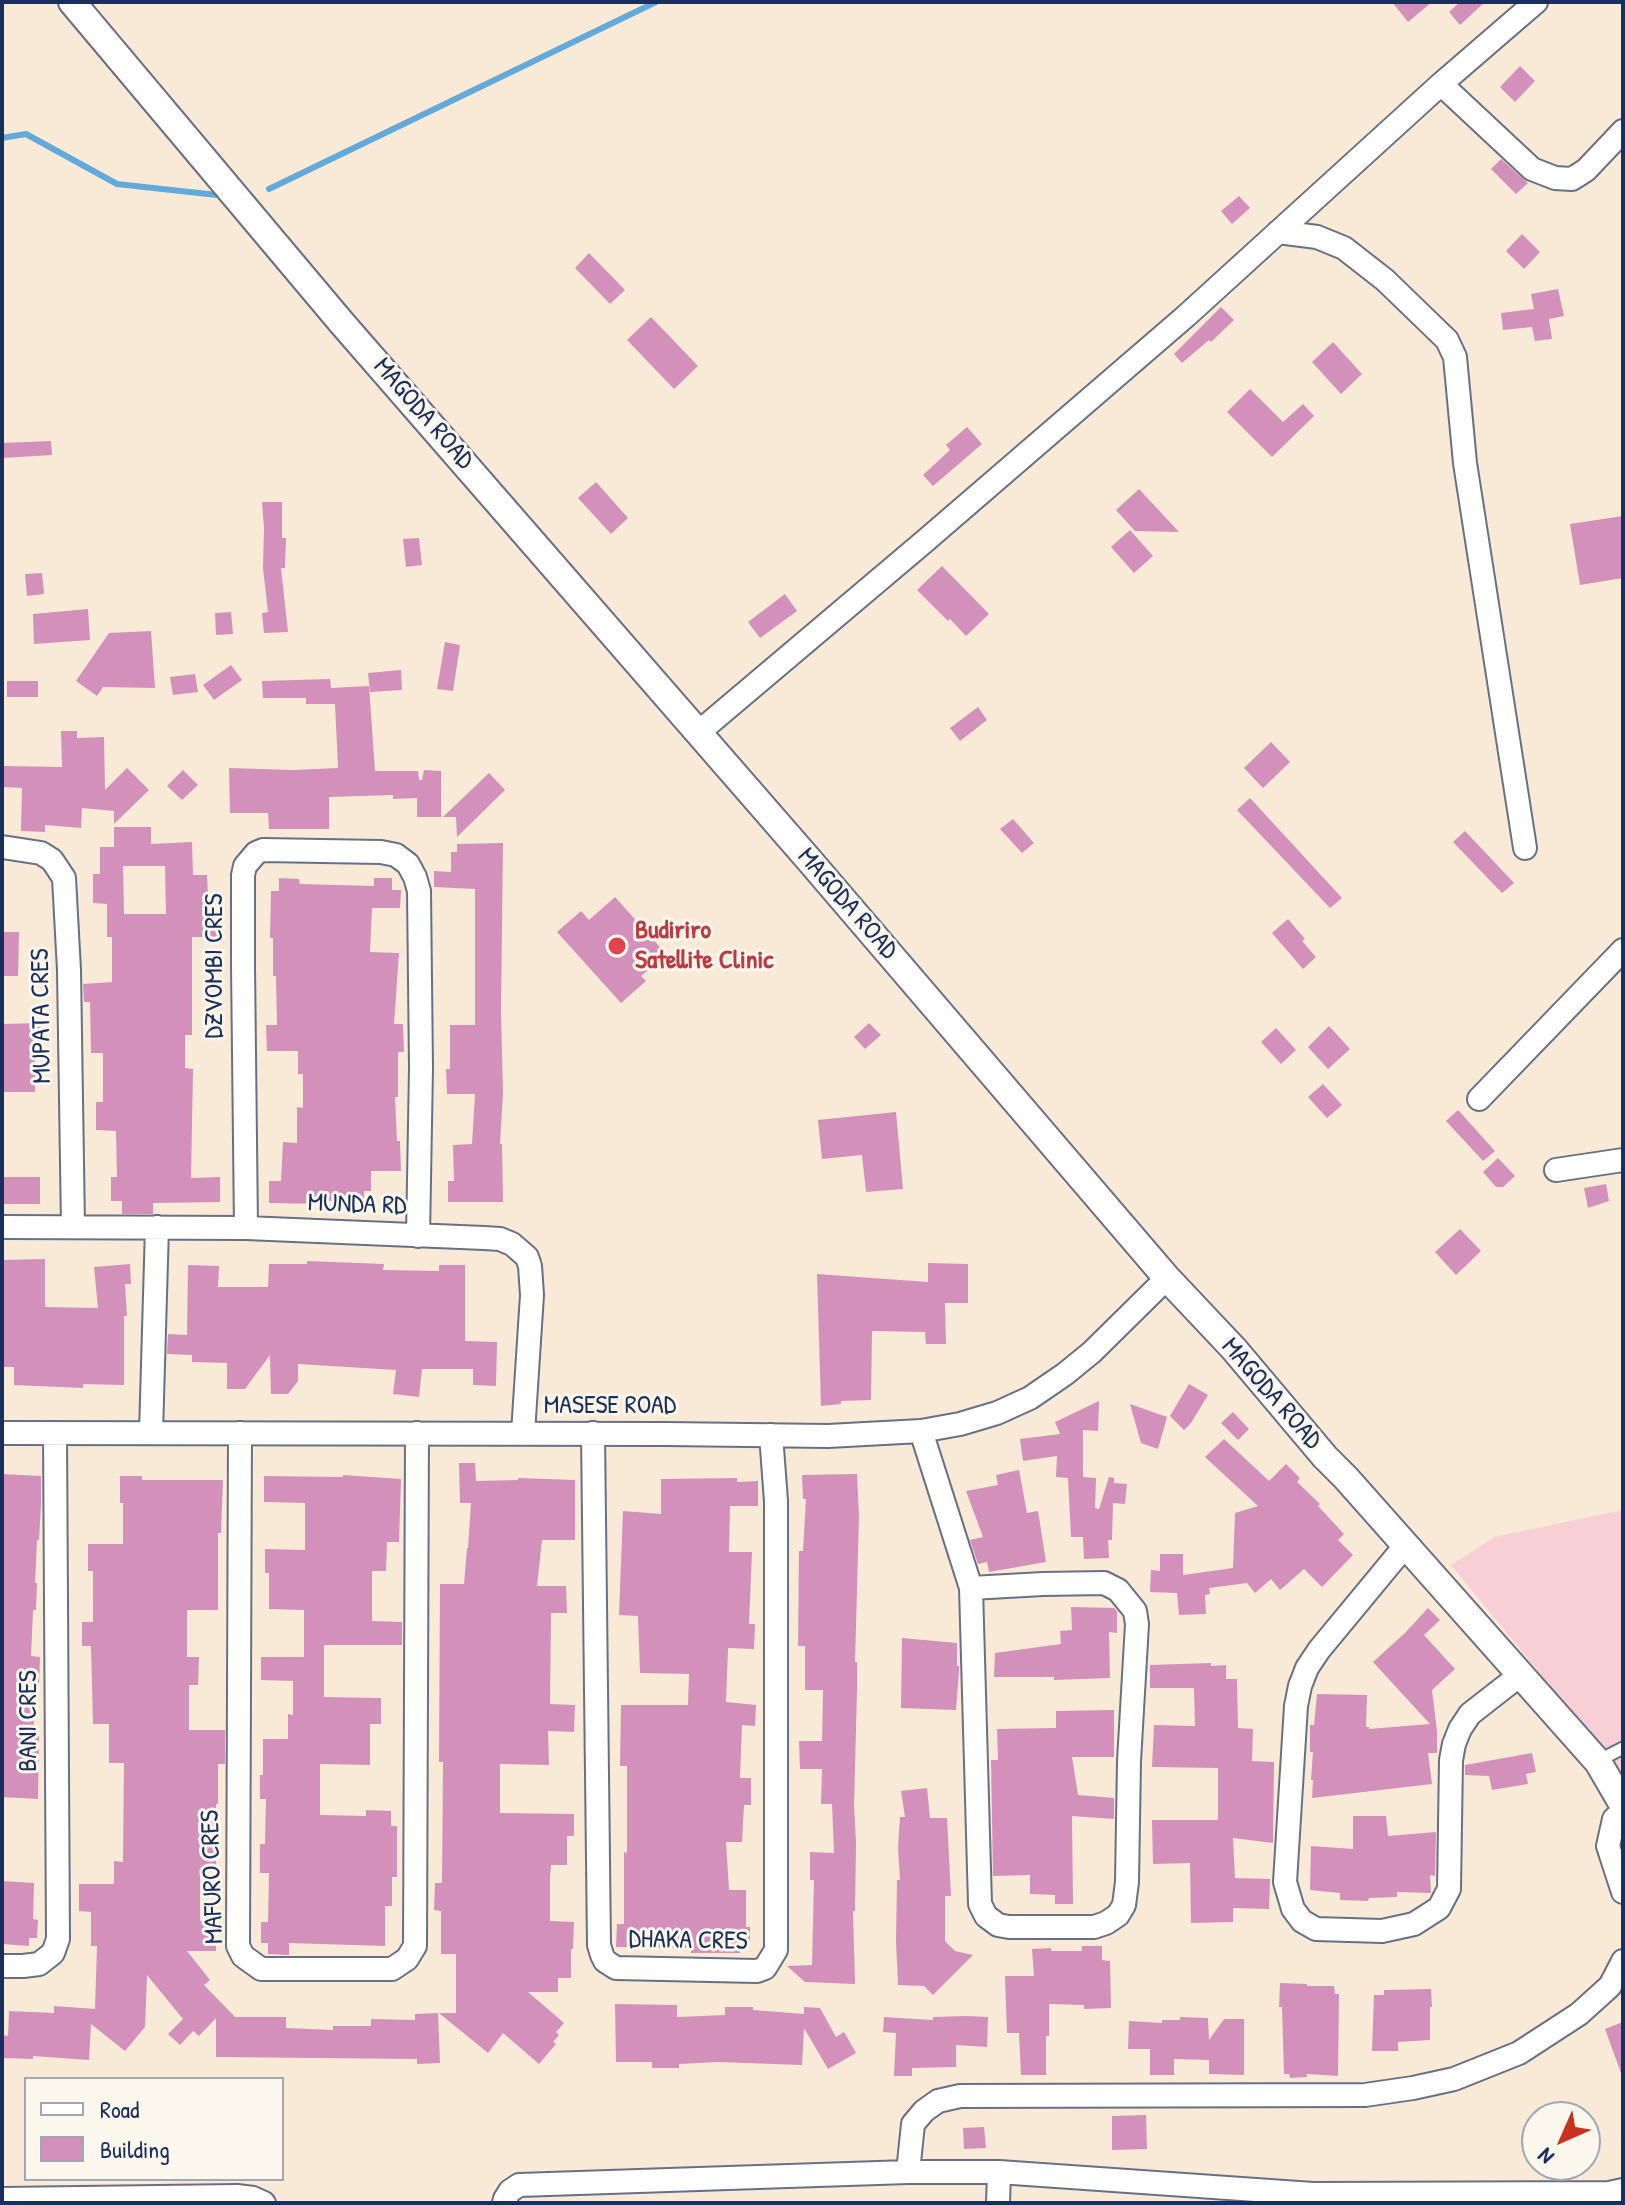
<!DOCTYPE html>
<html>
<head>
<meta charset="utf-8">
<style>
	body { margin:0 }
	#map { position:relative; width:1625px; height:2205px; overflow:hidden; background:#f8ead7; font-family:"Patrick Hand",sans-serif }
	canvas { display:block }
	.frame { position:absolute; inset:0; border:4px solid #1b2f5e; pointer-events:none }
	.legend { position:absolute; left:24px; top:2077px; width:260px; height:104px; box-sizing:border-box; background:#fbf7ec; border:2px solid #a1a7b3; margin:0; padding:10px 14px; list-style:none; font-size:24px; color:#1b2f5e }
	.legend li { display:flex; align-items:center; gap:16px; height:40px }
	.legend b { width:40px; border:2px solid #a1a7b3 }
	.north { position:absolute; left:1521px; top:2101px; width:80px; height:80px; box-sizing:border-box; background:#fbf7ec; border:2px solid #a1a7b3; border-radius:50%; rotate:225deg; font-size:22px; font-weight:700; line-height:32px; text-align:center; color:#1b2f5e }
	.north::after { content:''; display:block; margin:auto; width:28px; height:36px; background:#c8321e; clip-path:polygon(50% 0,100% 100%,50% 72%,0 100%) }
</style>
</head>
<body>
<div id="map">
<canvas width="1625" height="2205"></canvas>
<div class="frame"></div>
<ul class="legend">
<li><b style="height:10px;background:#fff"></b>Road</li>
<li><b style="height:22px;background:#d290ba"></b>Building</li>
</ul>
<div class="north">N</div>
</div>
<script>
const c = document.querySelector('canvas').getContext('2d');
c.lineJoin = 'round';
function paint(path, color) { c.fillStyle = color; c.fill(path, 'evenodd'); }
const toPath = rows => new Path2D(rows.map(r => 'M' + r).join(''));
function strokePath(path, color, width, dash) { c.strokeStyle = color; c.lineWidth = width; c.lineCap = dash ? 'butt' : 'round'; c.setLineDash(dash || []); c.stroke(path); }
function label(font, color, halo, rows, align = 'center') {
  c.font = font + ' "Patrick Hand",sans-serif'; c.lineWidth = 6; c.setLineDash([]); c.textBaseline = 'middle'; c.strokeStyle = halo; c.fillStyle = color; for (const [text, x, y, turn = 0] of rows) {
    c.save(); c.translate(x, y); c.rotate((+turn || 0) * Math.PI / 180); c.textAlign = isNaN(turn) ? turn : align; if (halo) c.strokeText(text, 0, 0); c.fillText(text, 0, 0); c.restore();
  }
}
const built = toPath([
	[1623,1510,1623,1778,1616,1766,1451,1565,1495,1537]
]);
const stream = toPath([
	[2,138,26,134,117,184,217,195],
	[269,189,656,2]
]);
const building = toPath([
	[1392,2,1432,2,1408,22],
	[1460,2,1485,2,1460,25,1449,12],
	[1520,66,1535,81,1515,102,1500,87],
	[1501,159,1528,183,1516,194,1491,169],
	[1239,196,1250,208,1232,224,1221,211],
	[1522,234,1540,252,1524,269,1506,251],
	[589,253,625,290,610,304,575,268],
	[1558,289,1564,316,1549,319,1552,339,1535,341,1532,327,1503,330,1501,313,1534,309,1531,294],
	[1221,307,1234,320,1211,342,1209,340,1182,363,1174,354],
	[651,317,698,366,674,389,627,340],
	[1333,342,1362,374,1341,394,1312,362],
	[1250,389,1283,422,1303,404,1314,416,1272,457,1227,412],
	[967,427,982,444,933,486,923,475,950,450,946,445],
	[51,441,52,455,2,458,2,443],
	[596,482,628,518,611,534,578,498],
	[1139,489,1179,532,1135,531,1116,510],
	[262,502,282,502,282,538,286,538,285,568,281,568,288,632,264,633,262,613,268,612,263,568,264,528],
	[1623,516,1623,578,1580,585,1570,524],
	[1130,530,1153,556,1134,573,1111,547],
	[419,538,422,565,406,567,403,539],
	[942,566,989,614,966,636,950,619,948,621,917,590],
	[42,573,44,594,27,596,25,574],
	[785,594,797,611,760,638,748,622],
	[88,609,90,640,34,644,33,614],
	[231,612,233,634,216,635,215,613],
	[151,631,155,688,103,687,97,696,76,681,109,633],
	[445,642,460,645,453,691,437,689],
	[231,665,242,680,214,700,203,685],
	[401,670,402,690,370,692,368,673],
	[195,674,198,692,173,695,170,677],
	[330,679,331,688,369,686,375,771,418,771,419,780,422,780,424,770,441,771,441,817,417,817,417,798,393,799,393,795,329,797,329,829,269,829,268,813,230,813,229,768,294,770,338,768,335,704,306,704,306,698,263,698,262,681],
	[7,681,38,681,38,697,7,697],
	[978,707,987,720,960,741,950,728],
	[61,731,77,731,77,738,104,737,105,790,127,768,149,790,114,824,114,811,82,808,81,828,45,825,45,832,21,831,22,788,2,787,2,766,62,767],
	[1271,742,1290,762,1263,788,1244,768],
	[183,770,198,785,182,800,167,786],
	[489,773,505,790,457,837,456,817,443,817],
	[1250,798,1342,898,1330,908,1237,810],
	[1013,819,1034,843,1022,853,1000,829],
	[114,827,151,827,151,844,192,842,193,875,207,875,209,915,220,915,221,937,192,937,192,1035,185,1035,185,1068,193,1069,191,1178,220,1177,220,1202,153,1203,153,1214,122,1214,122,1201,111,1201,111,1177,117,1177,116,1131,96,1130,96,1102,103,1102,103,1053,91,1053,90,1002,84,1002,83,984,112,982,112,937,107,937,107,904,93,903,93,874,100,874,100,847,114,847],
	[123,866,165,866,166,914,124,914],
	[1465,831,1514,883,1502,893,1453,842],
	[503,843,501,1010,503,1094,500,1144,502,1144,503,1202,448,1202,448,1181,454,1181,453,1145,472,1144,475,1094,447,1094,446,1069,450,1069,450,1025,475,1025,475,889,434,887,434,871,451,872,451,852,457,852,457,844],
	[279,878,299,879,300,884,374,886,374,878,392,878,392,890,401,890,400,908,372,908,370,952,399,953,394,1024,403,1024,404,1052,398,1052,398,1097,395,1097,397,1141,400,1141,401,1171,371,1171,371,1191,364,1191,364,1201,326,1201,326,1204,269,1203,269,1181,281,1181,283,1142,297,1143,297,1107,303,1108,303,1074,298,1074,298,1051,267,1051,266,1025,277,1025,276,976,273,976,273,938,270,938,271,891,279,891],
	[615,897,666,954,641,976,646,981,621,1003,557,932,581,911,589,920],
	[1288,919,1305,939,1302,941,1316,957,1303,969,1272,933],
	[2,932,19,932,18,976,2,976],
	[40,1023,41,1046,35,1047,35,1092,2,1092,2,1024],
	[869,1023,881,1035,865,1049,854,1037],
	[1329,1026,1350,1049,1328,1069,1308,1047],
	[1276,1028,1296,1050,1281,1064,1261,1042],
	[1323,1084,1342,1105,1327,1118,1308,1097],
	[1458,1110,1495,1151,1483,1161,1446,1121],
	[896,1112,903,1189,866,1192,862,1155,822,1159,818,1120],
	[1498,1158,1515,1176,1503,1187,1496,1187,1483,1172],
	[2,1177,40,1177,40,1204,2,1204],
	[1606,1184,1609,1201,1588,1208,1584,1188],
	[1460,1229,1481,1251,1456,1275,1435,1252],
	[45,1259,45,1307,98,1308,94,1267,130,1264,131,1284,125,1284,127,1316,124,1316,124,1385,83,1384,83,1388,14,1385,14,1367,2,1367,2,1260],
	[307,1261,384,1264,383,1270,439,1271,439,1265,465,1265,465,1341,497,1342,496,1386,473,1385,473,1369,422,1369,419,1397,393,1394,396,1370,298,1364,298,1381,288,1394,271,1394,270,1355,245,1389,227,1389,227,1363,192,1362,192,1355,167,1354,168,1334,187,1335,188,1265,219,1266,218,1287,268,1287,269,1264,307,1264],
	[928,1263,968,1264,968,1303,945,1303,946,1344,926,1344,925,1332,872,1331,871,1400,841,1401,841,1404,821,1406,817,1274,928,1282],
	[1189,1384,1208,1395,1191,1423,1184,1430,1170,1416],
	[1099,1401,1098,1431,1083,1430,1083,1477,1096,1478,1095,1508,1099,1509,1109,1477,1114,1478,1114,1483,1127,1484,1125,1504,1113,1503,1112,1540,1108,1540,1109,1558,1084,1559,1083,1537,1071,1537,1068,1478,1056,1477,1057,1456,1023,1461,1020,1439,1060,1434,1055,1422],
	[1130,1404,1167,1417,1158,1449,1141,1443],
	[1233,1412,1249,1429,1238,1440,1221,1423],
	[1224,1439,1269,1481,1286,1464,1300,1478,1297,1482,1320,1504,1318,1506,1344,1534,1338,1540,1353,1555,1322,1587,1304,1569,1280,1590,1271,1579,1255,1593,1247,1583,1209,1588,1210,1594,1205,1595,1206,1614,1179,1615,1177,1593,1150,1592,1151,1570,1160,1571,1160,1554,1183,1554,1183,1575,1233,1568,1235,1513,1258,1506,1205,1457],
	[459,1463,475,1463,476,1481,518,1480,518,1478,575,1480,575,1540,542,1540,537,1586,566,1586,567,1613,551,1613,550,1704,575,1705,574,1732,548,1731,549,1765,500,1764,500,1813,574,1814,574,1836,567,1836,567,1865,551,1865,550,1878,550,1921,574,1922,573,1949,571,1949,571,1978,558,1978,558,1992,528,1992,564,2023,556,2032,559,2035,553,2042,556,2044,539,2064,503,2033,488,2053,439,2013,456,2013,456,1954,441,1954,441,1911,434,1910,435,1883,442,1883,443,1762,439,1762,440,1584,464,1584,467,1548,468,1548,471,1503,460,1503],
	[1019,1470,1027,1513,1038,1511,1046,1562,989,1572,987,1562,978,1564,970,1540,983,1537,966,1491,998,1485,996,1475],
	[2,1474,41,1476,41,1505,39,1540,37,1540,35,1583,37,1583,36,1610,33,1610,31,1656,40,1657,39,1684,36,1683,33,1735,39,1735,38,1799,2,1797],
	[857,1474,859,1516,855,1662,857,1662,857,1691,854,1805,856,1842,855,1911,853,1911,855,1984,805,1982,787,1966,812,1965,814,1880,810,1880,810,1852,834,1853,832,1804,821,1804,822,1769,800,1769,799,1741,822,1741,823,1690,805,1690,805,1646,798,1646,799,1551,803,1551,806,1499,803,1499,802,1475],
	[343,1475,401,1479,399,1542,387,1542,386,1571,372,1571,372,1621,402,1622,402,1645,324,1645,324,1697,381,1698,381,1724,370,1724,370,1765,320,1764,320,1815,366,1816,366,1810,391,1811,391,1826,397,1826,397,1877,392,1877,392,1906,385,1906,385,1946,289,1943,289,1955,268,1954,268,1943,261,1943,261,1922,268,1922,269,1873,260,1873,260,1844,265,1844,266,1799,260,1799,260,1775,263,1775,263,1739,288,1739,288,1714,293,1715,293,1681,261,1680,261,1657,304,1657,304,1610,269,1609,269,1573,265,1573,265,1549,305,1550,305,1503,264,1502,264,1476,343,1477],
	[120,1476,142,1476,142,1480,223,1480,221,1533,218,1533,218,1610,187,1610,187,1657,199,1657,198,1685,189,1685,189,1730,225,1730,225,1764,218,1764,218,1804,216,1804,216,1872,200,1872,200,1921,216,1921,216,1951,187,1951,210,1980,204,1985,235,2017,286,2017,286,2028,333,2030,333,2026,371,2026,371,2019,415,2020,415,2014,438,2013,440,2063,417,2064,417,2059,216,2057,216,2018,199,2036,193,2031,180,2045,168,2034,183,2019,147,1975,145,2027,125,2051,91,2024,89,2060,33,2056,33,2059,2,2058,2,2035,8,2036,9,2011,54,2013,54,2006,95,2009,97,1946,91,1946,91,1912,79,1911,79,1884,114,1884,114,1861,123,1862,124,1763,109,1763,109,1724,93,1724,91,1646,82,1646,82,1622,93,1622,93,1571,88,1571,88,1544,123,1544,123,1503,120,1503],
	[737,1478,737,1482,758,1481,758,1506,730,1506,729,1552,752,1552,749,1624,755,1624,754,1649,728,1648,726,1702,756,1705,755,1726,742,1725,740,1778,751,1778,751,1805,744,1805,742,1842,726,1842,729,1890,746,1890,746,1927,750,1927,750,1945,740,1945,740,1953,691,1953,691,1948,616,1947,617,1924,624,1924,624,1852,627,1853,627,1766,620,1766,621,1705,688,1705,689,1674,640,1673,638,1616,619,1615,623,1511,661,1514,661,1479],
	[1071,1607,1114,1608,1117,1611,1117,1633,1109,1632,1110,1678,1054,1680,1054,1677,994,1677,995,1653,1061,1644,1060,1631,1072,1630],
	[1428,1608,1440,1620,1424,1635,1455,1669,1432,1690,1437,1731,1437,1753,1428,1753,1432,1784,1312,1798,1313,1780,1311,1780,1313,1752,1310,1752,1310,1725,1314,1725,1317,1694,1367,1695,1366,1727,1369,1727,1369,1729,1430,1724,1373,1662,1405,1633],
	[902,1638,957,1643,957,1666,959,1666,959,1671,956,1710,901,1708],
	[1211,1663,1211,1666,1226,1665,1226,1679,1237,1679,1238,1728,1253,1729,1252,1761,1274,1762,1273,1843,1233,1838,1235,1878,1270,1879,1269,1909,1233,1908,1233,1922,1191,1923,1190,1863,1153,1864,1152,1820,1218,1820,1218,1768,1152,1767,1154,1725,1195,1726,1194,1688,1150,1688,1150,1665],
	[1114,1710,1114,1757,1072,1757,1078,1795,1114,1798,1114,1819,1072,1816,1073,1904,1055,1904,1055,1895,1030,1894,1030,1875,993,1876,991,1760,998,1760,997,1729,1054,1728,1056,1728,1056,1711],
	[1532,1753,1536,1772,1526,1774,1528,1784,1492,1790,1489,1776,1465,1775,1465,1765],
	[927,1788,930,1818,947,1818,951,1896,945,1896,945,1941,955,1951,973,1955,933,1995,924,1986,898,1985,896,1942,897,1880,900,1880,898,1848,900,1817,905,1817,901,1791],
	[1353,1816,1386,1816,1388,1836,1436,1832,1435,1876,1430,1875,1431,1893,1397,1892,1397,1897,1369,1898,1368,1901,1340,1900,1340,1893,1310,1890,1311,1846,1353,1849],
	[2,1881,34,1883,33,1919,38,1920,37,1938,29,1938,29,1946,2,1944],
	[1082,1946,1102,1946,1102,1960,1110,1961,1111,2008,1084,2009,1084,2005,1049,2004,1049,2036,1046,2036,1046,2075,1021,2075,1019,2033,1007,2033,1005,1976,1034,1976,1032,1949,1051,1948,1051,1951,1082,1951],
	[1280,1983,1307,1984,1307,1986,1334,1986,1335,1994,1339,1994,1338,2076,1307,2074,1307,2077,1290,2078,1289,2074,1284,2074,1282,2007,1279,2007],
	[1431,1989,1432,2007,1430,2007,1430,2040,1398,2042,1398,2051,1372,2051,1374,1995,1384,1995,1384,1990],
	[615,2004,677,2005,677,2017,725,2015,725,2007,753,2007,753,2010,804,2014,804,2007,820,2008,836,2037,844,2032,856,2053,828,2069,804,2028,802,2065,718,2062,679,2064,679,2068,652,2068,652,2062,616,2062],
	[966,2016,988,2017,987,2047,956,2045,956,2067,912,2068,912,2076,894,2076,896,2033,883,2032,884,2017,933,2020,933,2017],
	[1180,2017,1208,2018,1209,2040,1224,2019,1244,2019,1244,2075,1209,2074,1209,2060,1174,2059,1174,2075,1150,2075,1150,2049,1128,2049,1129,2021,1162,2023,1162,2020,1180,2020],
	[1623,2022,1623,2073,1621,2073,1605,2029],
	[1146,2115,1147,2149,1112,2150,1112,2116],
	[984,2127,986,2148,964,2149,963,2128]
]);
const service = toPath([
	[1598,1761,1623,1748]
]);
const minor = toPath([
	[1441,84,1532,169,1555,178,1572,179,1586,170,1623,131],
	[1278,232,1317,237,1344,248,1385,280,1447,340,1455,357,1465,463,1525,848],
	[699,732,925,541,1186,316,1441,84,1536,2],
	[2,847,41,853,52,860,64,878,69,970,73,1227],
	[1479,1099,1623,950],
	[1556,1170,1623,1160],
	[2,1227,246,1228,484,1238,500,1239,512,1244,527,1257,530,1266,532,1295,523,1433],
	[246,1228,243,965,243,875,245,866,256,853,263,850,381,852,396,855,408,864,415,877,419,891,421,1068,418,1236],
	[921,1431,971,1588,980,1904,986,1916,998,1925,1009,1927,1094,1927,1106,1923,1118,1915,1124,1905,1127,1882,1129,1761,1137,1624,1135,1611,1118,1590,1104,1583,1043,1584,971,1588],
	[2,1433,666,1434,828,1436,921,1431,960,1424,997,1413,1030,1398,1065,1374,1092,1352,1167,1278],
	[151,1433,157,1227],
	[240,1433,238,1946,243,1956,261,1969,392,1969,407,1959,415,1946,417,1433],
	[593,1433,599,1945,602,1955,605,1961,616,1968,757,1971,765,1968,776,1950,776,1501,771,1435],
	[1405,1546,1319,1650,1307,1668,1300,1686,1296,1706,1285,1882,1293,1909,1302,1921,1316,1929,1382,1931,1414,1924,1439,1908,1449,1889,1451,1760,1454,1744,1460,1729,1470,1714,1520,1675],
	[1623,1812,1614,1819,1608,1846,1623,1892],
	[2,1966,23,1966,39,1964,53,1953,58,1939,55,1433],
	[908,2172,913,2124,924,2111,938,2101,960,2096,1365,2095,1413,2088,1454,2079,1519,2053,1579,2014,1610,1986,1623,1961],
	[2,2199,237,2196,253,2198,264,2203],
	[504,2203,505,2199,510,2191,519,2185,908,2172,999,2172,1313,2194,1609,2193,1623,2190],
	[998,2203,999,2172]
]);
const tertiary = toPath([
	[72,2,341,322,810,861,1167,1278,1234,1349,1325,1457,1346,1478,1598,1762,1623,1805]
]);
const markers = [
	[617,946,10,"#e0444e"]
];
const streetNames = [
	["MAGODA ROAD",423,414,49],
	["MAGODA ROAD",847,904,49],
	["DZVOMBI CRES",215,966,-90],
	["MUPATA CRES",42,1016,-91],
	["MUNDA RD",357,1205,2],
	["MAGODA ROAD",1271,1394,49],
	["MASESE ROAD",610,1406],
	["BANI CRES",29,1721,-90],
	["MAFURO CRES",213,1877,-92],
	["DHAKA CRES",688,1941,1]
];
const healthNames = [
	["Budiriro",635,931],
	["Satellite Clinic",635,961]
];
paint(built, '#f7cfd5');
strokePath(stream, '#63aada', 6);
paint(building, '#d290ba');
strokePath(service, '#687088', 15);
strokePath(minor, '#687088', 26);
strokePath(tertiary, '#687088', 30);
strokePath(service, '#fff', 11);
strokePath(minor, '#fff', 22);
strokePath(tertiary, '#fff', 26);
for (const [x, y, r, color] of markers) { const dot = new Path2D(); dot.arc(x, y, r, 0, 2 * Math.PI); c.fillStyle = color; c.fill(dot); strokePath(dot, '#fbf7ec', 3); }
label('26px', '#1b2f5e', '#fbf7ec', streetNames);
label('bold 26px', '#be3a42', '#fbf7ec', healthNames, 'left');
</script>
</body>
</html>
